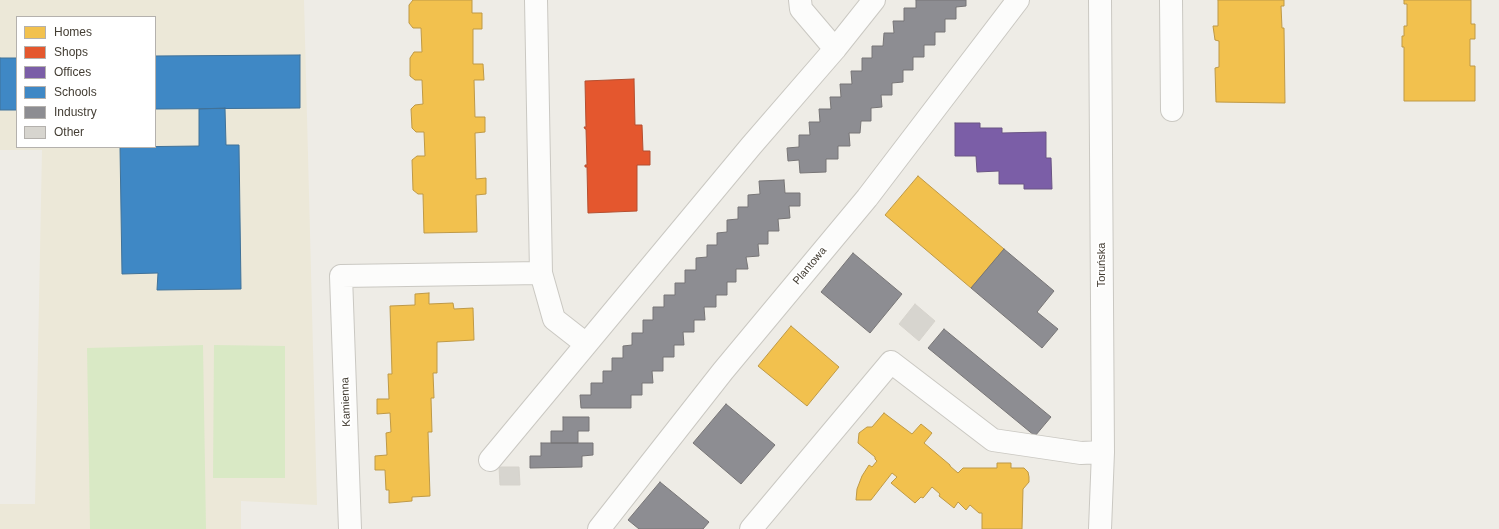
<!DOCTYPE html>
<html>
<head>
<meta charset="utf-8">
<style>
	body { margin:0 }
	#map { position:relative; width:1499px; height:529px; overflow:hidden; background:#eeece6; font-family:Helvetica,sans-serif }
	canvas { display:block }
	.legend { position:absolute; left:16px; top:16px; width:140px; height:132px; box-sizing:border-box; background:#fff; border:1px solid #b4b1ad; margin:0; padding:5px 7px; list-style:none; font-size:12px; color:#433d33 }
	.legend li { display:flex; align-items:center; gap:8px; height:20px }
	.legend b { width:20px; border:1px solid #b4b1ad }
</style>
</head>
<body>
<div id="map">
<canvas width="1499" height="529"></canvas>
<ul class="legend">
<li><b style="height:11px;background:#f2c14e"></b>Homes</li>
<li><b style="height:11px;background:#e4572e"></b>Shops</li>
<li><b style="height:11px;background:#7b5ea7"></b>Offices</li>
<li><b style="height:11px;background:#3f88c5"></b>Schools</li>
<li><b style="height:11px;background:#8d8d92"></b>Industry</li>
<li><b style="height:11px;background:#d7d5cf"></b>Other</li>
</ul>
</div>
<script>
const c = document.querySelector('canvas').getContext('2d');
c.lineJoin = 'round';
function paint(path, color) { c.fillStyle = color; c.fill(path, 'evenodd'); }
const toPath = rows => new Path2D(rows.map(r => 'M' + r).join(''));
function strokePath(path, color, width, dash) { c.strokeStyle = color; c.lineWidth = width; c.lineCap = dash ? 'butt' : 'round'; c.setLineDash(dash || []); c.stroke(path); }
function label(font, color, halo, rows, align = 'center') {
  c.font = font + ' Helvetica,sans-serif'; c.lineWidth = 4; c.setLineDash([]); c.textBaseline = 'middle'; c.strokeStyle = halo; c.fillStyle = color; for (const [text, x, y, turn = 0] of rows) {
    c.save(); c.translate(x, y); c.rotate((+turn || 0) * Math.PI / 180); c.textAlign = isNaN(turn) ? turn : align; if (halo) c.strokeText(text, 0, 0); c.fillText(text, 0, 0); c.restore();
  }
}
const education = toPath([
	[0,0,304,0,317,505,241,501,241,529,0,529,0,504,35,504,42,150,0,150],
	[17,17,155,17,155,147,17,147]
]);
const green = toPath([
	[203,345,206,529,90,529,87,348],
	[214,345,285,346,285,478,213,478]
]);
const homes = toPath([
	[413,0,472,0,472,13,482,13,482,29,473,29,473,64,483,64,484,80,474,80,475,117,485,117,485,132,475,133,476,179,486,178,486,194,476,195,477,232,424,233,423,194,418,194,413,190,412,160,417,156,425,156,424,132,416,132,412,128,411,109,415,105,423,104,422,80,415,80,410,76,410,58,414,52,422,52,421,28,413,28,409,23,409,5,413,0],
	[1218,0,1284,0,1284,6,1281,6,1282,28,1284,28,1285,103,1216,102,1215,68,1219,67,1219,41,1215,40,1213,26,1218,26,1218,0],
	[1404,0,1471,0,1471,24,1475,24,1475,39,1470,39,1470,66,1475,66,1475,101,1404,101,1404,47,1402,47,1402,36,1404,36,1404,26,1407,26,1407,4,1404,4,1404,0],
	[918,176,1004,249,971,288,885,215,918,176],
	[429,293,429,304,453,303,454,309,473,308,474,340,437,342,437,373,433,373,434,398,431,398,432,432,428,432,430,496,412,497,412,501,389,503,389,490,386,490,385,470,375,470,375,456,387,455,386,433,391,432,390,413,377,414,377,399,389,399,388,374,392,374,390,306,415,305,415,294,429,293],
	[791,326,839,367,807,406,758,366,791,326],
	[884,413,912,434,921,424,926,428,932,433,924,443,950,465,950,466,958,473,963,468,997,468,997,463,1011,463,1011,468,1024,468,1028,472,1029,477,1029,482,1023,489,1022,529,982,529,982,513,979,513,970,505,966,510,958,502,954,508,939,496,940,494,932,487,923,498,921,497,915,503,891,483,897,477,892,473,871,500,856,500,857,489,862,476,869,465,872,467,877,461,875,459,875,457,858,443,859,433,867,427,872,427,884,413]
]);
const shops = toPath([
	[634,79,635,125,642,125,643,151,650,151,650,165,637,165,637,211,588,213,587,167,585,167,585,165,587,165,586,129,585,129,584,127,586,127,585,81,634,79]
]);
const offices = toPath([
	[955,123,980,123,980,128,1002,128,1002,133,1046,132,1046,158,1051,158,1052,189,1024,189,1024,184,999,184,999,171,977,172,976,156,955,156,955,123]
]);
const schools = toPath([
	[300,55,300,108,155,109,155,56,300,55],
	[0,58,17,58,17,110,0,110,0,58],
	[225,108,226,145,239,145,241,289,157,290,158,273,122,274,120,147,199,146,199,109,225,108]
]);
const industry = toPath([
	[916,0,966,0,966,6,956,7,956,19,945,19,945,32,935,32,935,45,924,45,924,57,913,57,913,70,903,70,903,82,892,83,892,95,881,95,882,107,871,108,871,121,861,121,860,133,849,133,850,146,838,146,838,159,826,159,826,172,800,173,799,160,788,161,787,148,799,147,799,135,810,135,809,122,820,122,819,109,831,109,830,97,841,97,840,84,852,84,851,71,862,71,862,58,872,58,872,46,883,46,884,33,894,33,893,21,904,21,904,8,916,8,916,0],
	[784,180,785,193,800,193,800,206,789,206,790,218,778,219,779,231,768,231,768,244,758,244,759,256,746,257,748,269,736,269,736,282,727,282,727,295,716,295,716,307,704,307,705,320,694,320,694,332,683,332,684,345,674,345,674,357,663,357,663,371,652,371,653,383,642,383,642,395,631,395,631,408,581,408,580,395,591,395,591,383,603,383,603,371,612,371,612,358,623,358,623,346,632,345,632,333,643,333,643,320,653,320,653,307,664,307,664,295,675,295,675,283,685,283,685,270,696,270,696,258,707,257,707,245,717,245,717,233,727,232,727,220,738,219,738,207,748,207,748,195,760,194,759,181,784,180],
	[1004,249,1054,291,1037,312,1058,329,1042,348,971,288,1004,249],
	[853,253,902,294,870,333,821,292,853,253],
	[944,329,1051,417,1035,436,928,348,944,329],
	[726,404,775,445,741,484,693,443,726,404],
	[563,417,589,417,589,431,578,431,578,443,551,443,551,431,563,431,563,417],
	[541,443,593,443,593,455,582,456,582,467,530,468,530,456,541,456,541,443],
	[660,482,709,522,703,529,639,529,628,520,660,482]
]);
const building = toPath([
	[915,304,935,321,919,341,899,324,915,304],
	[499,467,519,467,520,485,500,485,499,467]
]);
const minor = toPath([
	[536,0,541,273,554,319,586,344],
	[800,0,801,9,835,49],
	[1100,0,1103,452,1100,529],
	[1171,0,1172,110],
	[490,460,751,146,835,49,874,0],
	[350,529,341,276,541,273],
	[599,529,723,371,867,198,1018,0],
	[751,529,891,362,993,440,1081,453,1103,452]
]);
const streetNames = [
	["Toruńska",1102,265,-90],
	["Plantowa",810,266,-50],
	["Kamienna",346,402,-92]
];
paint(education, '#ece8d8');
paint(green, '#d9e9c5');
paint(homes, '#f2c14e');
strokePath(homes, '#be9946', 1);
paint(shops, '#e4572e');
strokePath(shops, '#b44f30', 1);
paint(offices, '#7b5ea7');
strokePath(offices, '#6a5484', 1);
paint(schools, '#3f88c5');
strokePath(schools, '#407299', 1);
paint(industry, '#8d8d92');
strokePath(industry, '#777576', 1);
paint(building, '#d7d5cf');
strokePath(building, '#d6d3cc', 1);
strokePath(minor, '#cac8c2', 24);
strokePath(minor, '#fcfcfb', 22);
label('11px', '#433d33', '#fff', streetNames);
</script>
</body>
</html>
